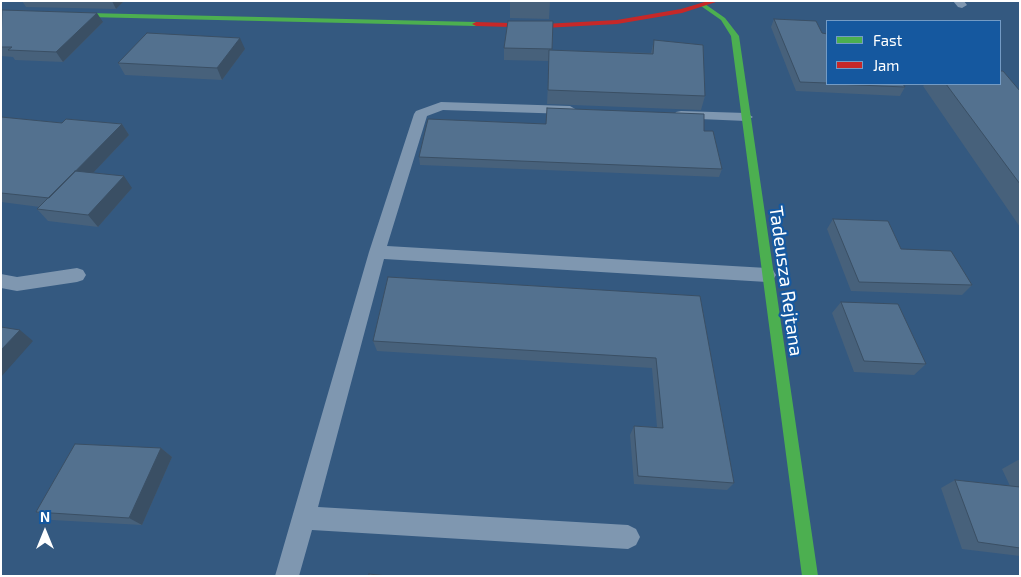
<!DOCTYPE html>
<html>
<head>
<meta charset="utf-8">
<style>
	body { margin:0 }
	#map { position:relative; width:1021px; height:577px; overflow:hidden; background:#345980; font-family:"Exo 2",sans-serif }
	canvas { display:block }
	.frame { position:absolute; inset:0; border:2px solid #fff; pointer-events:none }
	.legend { position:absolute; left:826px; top:20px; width:175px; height:65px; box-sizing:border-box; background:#15589f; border:1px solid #739bc5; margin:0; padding:6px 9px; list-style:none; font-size:15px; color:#fff }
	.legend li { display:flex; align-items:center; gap:10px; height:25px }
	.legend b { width:25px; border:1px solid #739bc5 }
	.north { position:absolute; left:20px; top:507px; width:50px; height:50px; -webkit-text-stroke:4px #15589f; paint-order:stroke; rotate:0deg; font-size:14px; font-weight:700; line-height:20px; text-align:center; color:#fff }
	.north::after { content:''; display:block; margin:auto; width:18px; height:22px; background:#fff; clip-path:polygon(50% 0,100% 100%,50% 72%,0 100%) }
</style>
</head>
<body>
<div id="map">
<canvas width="1021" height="577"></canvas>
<div class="frame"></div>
<ul class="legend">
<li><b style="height:6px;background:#4caf50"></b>Fast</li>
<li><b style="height:6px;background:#c62828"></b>Jam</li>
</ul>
<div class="north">N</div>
</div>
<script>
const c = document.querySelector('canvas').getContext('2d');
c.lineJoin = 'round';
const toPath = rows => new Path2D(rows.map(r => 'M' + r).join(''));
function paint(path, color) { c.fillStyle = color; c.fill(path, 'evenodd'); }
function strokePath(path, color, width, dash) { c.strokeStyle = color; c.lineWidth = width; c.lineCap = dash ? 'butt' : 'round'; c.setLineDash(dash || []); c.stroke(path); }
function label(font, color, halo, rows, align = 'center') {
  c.font = font + ' "Exo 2",sans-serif'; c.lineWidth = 4.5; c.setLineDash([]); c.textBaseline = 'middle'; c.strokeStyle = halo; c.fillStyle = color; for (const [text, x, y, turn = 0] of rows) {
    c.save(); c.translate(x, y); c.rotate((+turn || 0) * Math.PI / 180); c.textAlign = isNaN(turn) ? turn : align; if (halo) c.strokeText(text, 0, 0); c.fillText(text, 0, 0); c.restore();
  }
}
const lane = toPath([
	[953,1,964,1,967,5,962,8,958,7,953,1],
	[441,102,570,106,577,110,570,114,443,110,427,116,387,246,767,268,773,270,776,275,773,280,767,282,384,259,318,507,628,525,636,529,640,537,636,545,628,549,312,530,299,576,275,576,369,252,414,114,416,111,441,102],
	[681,111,746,113,753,117,746,121,676,118,674,115,676,112,681,111],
	[77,268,83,270,86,275,83,280,77,282,17,291,1,288,1,274,17,277,77,268]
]);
const fast = toPath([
	[701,4,705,4,725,18,739,36,818,576,802,576,731,36,721,20,701,6,701,4],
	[1,11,476,22,480,24,476,26,1,15,1,11]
]);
const jam = toPath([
	[708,1,719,1,682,13,617,24,544,28,476,26,472,24,476,22,544,24,617,20,681,9,708,1]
]);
const wall = toPath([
	[22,1,124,1,116,9,26,7],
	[510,1,550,1,549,19,510,18],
	[1,11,103,22,63,62,15,60,13,57,1,56],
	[774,19,822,33,905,87,900,96,796,91,771,27],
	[553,21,552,50,651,53,654,40,705,96,701,110,547,104,549,61,504,60,504,48],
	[245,49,222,80,125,75,118,63],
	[925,84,1000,84,1020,91,1020,227,923,86],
	[1,117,62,123,122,124,129,135,93,173,132,188,98,227,48,221,37,209,40,207,1,202],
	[704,131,722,169,719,177,420,165,419,157],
	[833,219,901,249,972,285,962,295,851,291,827,229],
	[700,296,734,483,727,490,634,484,630,435,634,426,657,427,652,368,377,351,373,341],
	[841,302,926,364,914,375,854,372,832,313],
	[161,448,172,457,142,525,52,520,36,512],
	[1018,460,1020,460,1020,556,962,549,941,488,955,480,1010,486,1002,469]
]);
const shadedWall = toPath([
	[112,1,124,1,116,9],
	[97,13,103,22,63,62,56,52],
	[240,38,245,49,222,80,217,68],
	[122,124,129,135,59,209,49,198],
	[124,176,132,188,98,227,88,215],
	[20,330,33,341,1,377,1,350],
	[161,448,172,457,142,525,129,518]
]);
const building = toPath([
	[2,10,97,13,56,52,8,50,12,47,1,47,2,10],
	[774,19,816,21,822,33,827,34,827,83,800,82,774,19],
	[508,21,553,21,552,49,504,48,508,21],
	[147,33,240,38,217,68,118,63,147,33],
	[654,40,703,45,705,96,548,90,549,50,653,54,654,40],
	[1000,71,1003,71,1020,91,1020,184,946,84,1000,84,1000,71],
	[834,84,903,84,905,87,834,84],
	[547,108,704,114,704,131,713,131,722,169,419,157,428,119,546,124,547,108],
	[1,117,62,123,66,119,122,124,49,198,1,193,1,117],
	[75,171,124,176,88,215,37,209,75,171],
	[833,219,888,221,901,249,951,251,972,285,859,282,833,219],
	[388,277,700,296,734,483,638,476,634,426,663,428,656,358,373,341,388,277],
	[841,302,898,304,926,364,864,361,841,302],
	[1,327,20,330,1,350,1,327],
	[75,444,161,448,129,518,36,512,75,444],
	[955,480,1020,487,1020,548,978,542,955,480],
	[369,574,387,576,369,576,369,574]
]);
const streetNames = [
	["Tadeusza Rejtana",786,281,82]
];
paint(lane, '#7f97b0');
paint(fast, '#4caf50');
paint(jam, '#c62828');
paint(wall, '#47617b');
paint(shadedWall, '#3a4f64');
paint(building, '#53718f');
strokePath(building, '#3a4f64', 1);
label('19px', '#fff', '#15589f', streetNames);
</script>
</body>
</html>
